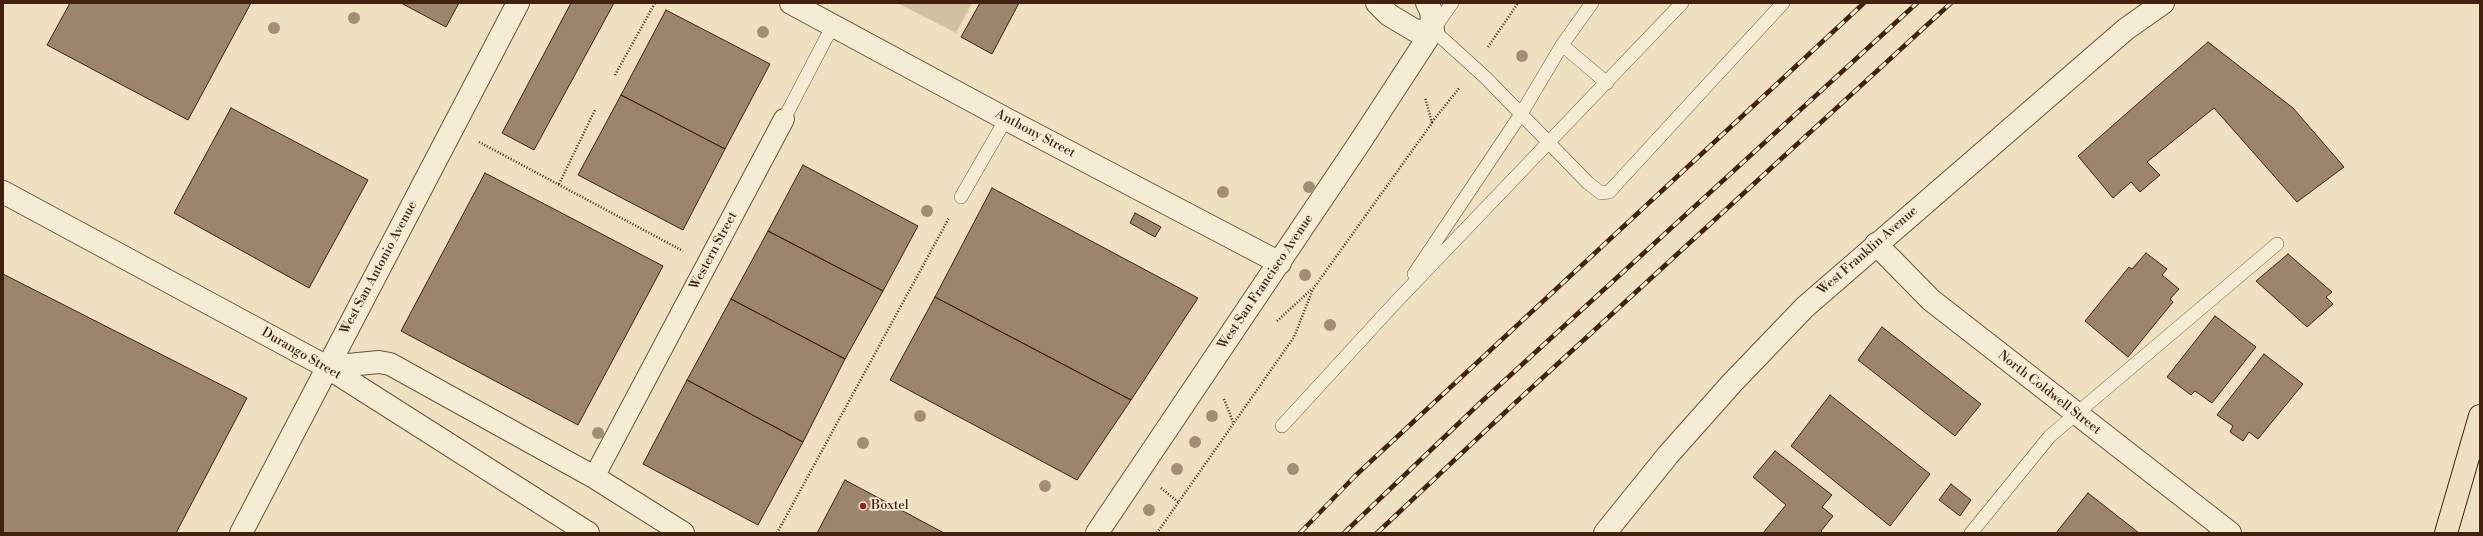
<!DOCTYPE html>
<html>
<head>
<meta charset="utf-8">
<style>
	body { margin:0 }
	#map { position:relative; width:2483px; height:536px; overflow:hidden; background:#efe1bf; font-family:"Libre Bodoni",serif }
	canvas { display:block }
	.frame { position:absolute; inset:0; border:4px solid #42220e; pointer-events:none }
</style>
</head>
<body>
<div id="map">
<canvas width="2483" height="536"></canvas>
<div class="frame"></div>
</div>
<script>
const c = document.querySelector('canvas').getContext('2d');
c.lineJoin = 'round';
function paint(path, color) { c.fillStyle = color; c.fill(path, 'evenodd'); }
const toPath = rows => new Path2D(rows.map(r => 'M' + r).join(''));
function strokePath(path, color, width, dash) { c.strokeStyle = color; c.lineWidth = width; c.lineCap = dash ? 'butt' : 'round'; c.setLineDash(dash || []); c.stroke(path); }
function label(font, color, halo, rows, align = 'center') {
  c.font = font + ' "Libre Bodoni",serif'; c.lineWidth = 3.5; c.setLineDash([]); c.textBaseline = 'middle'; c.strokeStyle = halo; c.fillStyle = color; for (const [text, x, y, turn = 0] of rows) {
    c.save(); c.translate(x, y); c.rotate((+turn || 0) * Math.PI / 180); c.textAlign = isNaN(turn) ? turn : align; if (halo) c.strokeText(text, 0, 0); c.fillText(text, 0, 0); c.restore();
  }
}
const green = toPath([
	[897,3,972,3,956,33]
]);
const building = toPath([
	[70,3,251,3,188,120,47,45,70,3],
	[401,3,459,3,446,27,401,3],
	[571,3,614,3,534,150,502,133,571,3],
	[980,3,1019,3,992,54,961,37,980,3],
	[666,10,770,64,725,149,621,95,666,10],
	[2208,42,2293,108,2344,167,2297,202,2214,108,2147,162,2160,175,2140,192,2131,182,2113,198,2078,156,2208,42],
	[621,95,725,149,683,230,578,175,621,95],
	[231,108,368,180,309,288,174,213,231,108],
	[803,165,918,226,883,291,768,231,803,165],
	[485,173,663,266,578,425,401,331,485,173],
	[992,188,1198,298,1131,400,935,297,992,188],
	[1135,213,1161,227,1155,237,1130,223,1135,213],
	[768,231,883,291,845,359,731,299,768,231],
	[2146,253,2167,269,2162,275,2179,289,2170,299,2173,302,2128,357,2085,321,2129,267,2132,269,2146,253],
	[2288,254,2332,292,2326,297,2333,304,2307,327,2256,281,2288,254],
	[3,274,247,398,176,533,3,533,3,274],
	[935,297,1131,400,1077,480,890,380,935,297],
	[731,299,845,359,803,442,687,380,731,299],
	[2215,316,2256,347,2212,403,2195,391,2191,395,2167,377,2215,316],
	[1882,327,1981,404,1955,436,1858,360,1882,327],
	[2264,354,2303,384,2258,439,2249,432,2243,441,2230,432,2233,426,2217,415,2264,354],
	[687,380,803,442,758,525,643,464,687,380],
	[1830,395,1930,474,1890,526,1791,446,1830,395],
	[1775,451,1832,495,1822,507,1833,516,1821,531,1823,533,1763,533,1786,505,1753,477,1775,451],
	[845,480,944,533,817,533,845,480],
	[1951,484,1971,500,1960,516,1939,500,1951,484],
	[2088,493,2139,533,2056,533,2088,493]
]);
const path = toPath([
	[1488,47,1518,3],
	[615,75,655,3],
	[1432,122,1460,87],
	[479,142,683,251],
	[559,184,595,110],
	[1277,321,1312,289],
	[1224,399,1233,422],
	[1161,488,1178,502],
	[777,533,949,218],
	[1157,533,1294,337,1313,289,1432,123,1425,97]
]);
const service = toPath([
	[1452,3,1433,30,1486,78,1588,183,1601,193,1609,192,1783,3],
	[1562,45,1607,83],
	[784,119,833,25],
	[961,197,1006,119],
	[1414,274,1521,114,1562,45,1592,3],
	[1282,426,1394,304,1682,3],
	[1971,533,2050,436,2277,244]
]);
const pedestrian = toPath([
	[594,477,784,119]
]);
const minor = toPath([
	[791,3,1006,119,1280,263],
	[1377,3,1389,15,1416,31,1433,30],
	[1427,3,1431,11,1433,30],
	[1876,244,1931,300,2230,533],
	[327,367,379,362,390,364,594,477,683,533],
	[1097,533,1358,145,1433,30]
]);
const tertiary = toPath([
	[3,192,327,367,588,533],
	[241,533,518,3],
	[1605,533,1668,455,1732,383,1805,307,2126,29,2163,3]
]);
const motorway = toPath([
	[2446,533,2480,416]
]);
const rail = toPath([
	[1300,533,1355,476,1864,3],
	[1344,533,1480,403,1917,3],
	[1377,533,1515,403,1951,3]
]);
const trees = [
	[354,18],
	[274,28],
	[763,32],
	[1522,56],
	[1309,187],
	[1223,192],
	[927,211],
	[1305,275],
	[1330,325],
	[920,416],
	[1212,416],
	[598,433],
	[1195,442],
	[863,443],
	[1177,469],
	[1293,469],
	[1045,486],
	[1149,510]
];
const markers = [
	[863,506,4,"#8f2418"]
];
const streetNames = [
	["Anthony Street",1035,134,28],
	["Western Street",714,251,-62],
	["West Franklin Avenue",1868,251,-41],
	["West San Antonio Avenue",379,268,-62],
	["West San Francisco Avenue",1266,282,-56],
	["Durango Street",301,354,30],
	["North Coldwell Street",2049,393,38]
];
const poiNames = [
	["Boxtel",871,506]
];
paint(green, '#d2c1a1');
paint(building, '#9c856a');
strokePath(building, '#42220e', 1);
strokePath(service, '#6d523a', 14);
strokePath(pedestrian, '#6d523a', 22);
strokePath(minor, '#6d523a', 24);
strokePath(tertiary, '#6d523a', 24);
strokePath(motorway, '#42220e', 24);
strokePath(path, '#42220e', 2.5, [1, 2]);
strokePath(service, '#f5ecd5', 13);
strokePath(pedestrian, '#f5ecd5', 20);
strokePath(minor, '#f5ecd5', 22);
strokePath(tertiary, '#f5ecd5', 22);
strokePath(motorway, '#efe1bf', 22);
strokePath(rail, '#42220e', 4.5);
strokePath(rail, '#f5ecd5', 3, [9]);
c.fillStyle = '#a48e72';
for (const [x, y] of trees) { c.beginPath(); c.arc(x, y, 6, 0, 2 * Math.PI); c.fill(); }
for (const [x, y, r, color] of markers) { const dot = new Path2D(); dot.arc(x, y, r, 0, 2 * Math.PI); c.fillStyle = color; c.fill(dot); strokePath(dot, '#f5ecd5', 1.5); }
label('13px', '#42220e', '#f5ecd5', streetNames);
label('13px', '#42220e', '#f5ecd5', poiNames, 'left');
</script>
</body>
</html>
